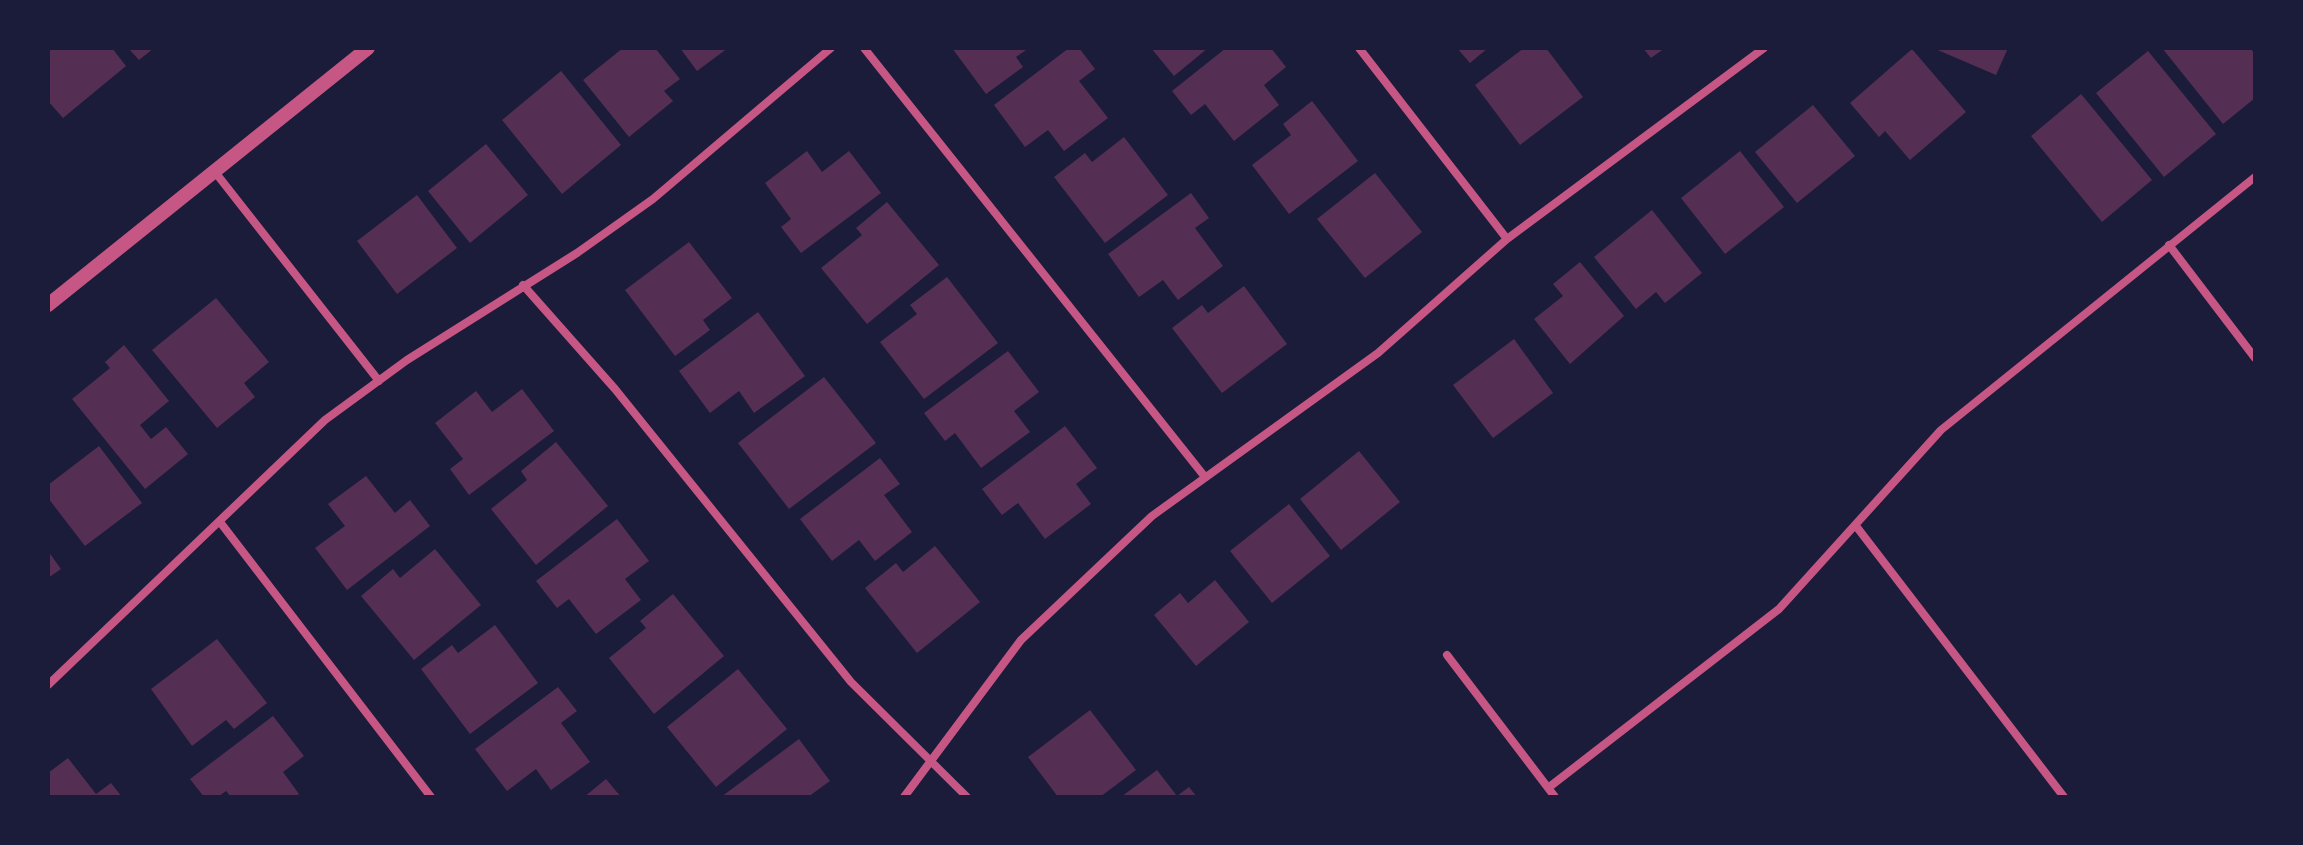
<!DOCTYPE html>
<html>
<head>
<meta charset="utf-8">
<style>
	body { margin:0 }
	#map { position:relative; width:2303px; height:845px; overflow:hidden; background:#1b1b3a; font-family:Mulish,sans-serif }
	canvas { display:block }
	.frame { position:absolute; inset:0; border:50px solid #1b1b3a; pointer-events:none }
</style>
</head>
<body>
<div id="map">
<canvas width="2303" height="845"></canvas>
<div class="frame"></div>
</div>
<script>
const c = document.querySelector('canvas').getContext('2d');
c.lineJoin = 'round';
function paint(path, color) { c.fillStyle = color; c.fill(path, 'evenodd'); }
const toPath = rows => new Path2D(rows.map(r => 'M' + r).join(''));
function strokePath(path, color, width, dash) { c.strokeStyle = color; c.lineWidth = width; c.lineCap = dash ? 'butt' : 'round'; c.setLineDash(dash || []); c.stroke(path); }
const building = toPath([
	[48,48,112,48,126,66,63,118,48,101],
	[128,48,154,48,139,60],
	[623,48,655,48,680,79,664,91,673,101,629,137,583,80],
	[680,48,728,48,697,71],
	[952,48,1029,48,1016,57,1023,67,986,94],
	[1069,48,1079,48,1095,69,1079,81,1108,118,1064,151,1048,130,1025,147,994,105],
	[1151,48,1208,48,1174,76],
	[1226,48,1271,48,1286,67,1264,85,1279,105,1234,141,1205,104,1191,115,1172,91],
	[1457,48,1488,48,1470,63],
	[1524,48,1546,48,1583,97,1520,145,1475,85],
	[1643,48,1665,48,1651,58],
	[1933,48,2008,48,1996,75],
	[2162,48,2250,48,2255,54,2255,98,2223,124],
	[1912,49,1966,112,1910,160,1885,131,1879,137,1850,103],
	[2148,51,2216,134,2164,177,2096,93],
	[561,71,621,145,562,194,502,120],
	[2081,94,2152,180,2102,222,2031,136],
	[1312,101,1358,161,1289,214,1252,165,1291,135,1283,124],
	[1813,105,1855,156,1797,203,1755,152],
	[1124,137,1168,195,1105,243,1054,177,1085,153,1092,162],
	[486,144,528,195,470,243,428,191],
	[807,151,822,172,849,151,881,193,801,253,781,227,791,219,765,183],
	[1740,151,1784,207,1725,254,1681,198],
	[1375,173,1422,232,1365,278,1317,219],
	[1191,193,1209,218,1195,228,1223,266,1178,300,1163,280,1139,297,1108,254],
	[417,195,457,248,397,294,357,241],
	[887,202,939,265,867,324,821,268,862,235,856,228],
	[1652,210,1702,273,1665,303,1656,292,1636,309,1594,257],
	[689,242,732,298,703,320,710,330,675,356,625,290],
	[1580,262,1624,316,1570,364,1534,319,1563,296,1553,284],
	[947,277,998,343,924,399,880,342,917,314,910,305],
	[1244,286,1287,344,1222,393,1172,328,1202,305,1208,313],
	[216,298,269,362,244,383,255,397,217,428,152,350],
	[758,312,805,376,754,413,739,391,710,413,679,371],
	[1514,339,1553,393,1493,438,1453,385],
	[124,345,169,401,140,425,151,439,166,427,188,454,145,489,72,399,110,368,105,362],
	[1008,351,1039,392,1014,411,1030,432,981,468,955,433,945,441,924,413],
	[824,377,876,443,789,509,738,443],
	[522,389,554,431,469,495,450,469,463,459,435,423,476,391,492,412],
	[1065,426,1097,468,1076,484,1091,504,1045,539,1018,503,1002,515,982,489],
	[556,442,608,506,536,565,491,509,527,480,521,471],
	[99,446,142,503,85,546,48,498,48,485],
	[1359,451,1400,502,1341,550,1300,499],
	[880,458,900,484,884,495,912,532,875,561,859,540,832,561,800,519],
	[366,476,395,513,410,500,430,526,347,590,315,548,345,526,328,504],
	[1289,504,1330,556,1272,603,1230,551],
	[617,519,649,561,625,579,641,600,596,634,569,599,557,608,536,581],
	[935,546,980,602,917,653,865,588,896,563,903,572],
	[435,549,481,605,414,660,361,596,393,569,400,578],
	[48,551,61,569,48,578],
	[1215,580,1249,622,1196,666,1154,615,1180,593,1188,603],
	[673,594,724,656,654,714,609,658,646,628,640,621],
	[495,625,538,683,470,734,421,669,452,645,458,653],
	[217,639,267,703,234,729,226,720,192,746,151,689],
	[738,669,787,729,716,787,667,727],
	[558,687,577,711,561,723,590,762,551,790,536,769,507,791,475,749],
	[1090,710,1136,770,1100,797,1058,797,1028,757],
	[273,716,304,756,283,772,299,794,295,797,231,797,226,791,218,797,204,797,190,779],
	[799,739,830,781,808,797,721,797],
	[68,758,96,794,111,783,122,797,48,797,48,773],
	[1157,770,1177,796,1189,787,1197,797,1121,797],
	[606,779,621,797,584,797]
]);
const minor = toPath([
	[864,48,1205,477],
	[1359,48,1507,239],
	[215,172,379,381],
	[2169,245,2255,358],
	[523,285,615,389,851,682,967,797],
	[220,522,431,797],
	[1856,526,2064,797],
	[1447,655,1555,797],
	[48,685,325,420,407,360,577,253,653,199,831,48],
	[1548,788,1779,609,1941,430,2255,177],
	[904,797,1021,640,1152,516,1378,353,1507,239,1764,48]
]);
const tertiary = toPath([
	[48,305,368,48]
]);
paint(building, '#542f53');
strokePath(minor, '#c65784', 8);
strokePath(tertiary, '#c65784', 14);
</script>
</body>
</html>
